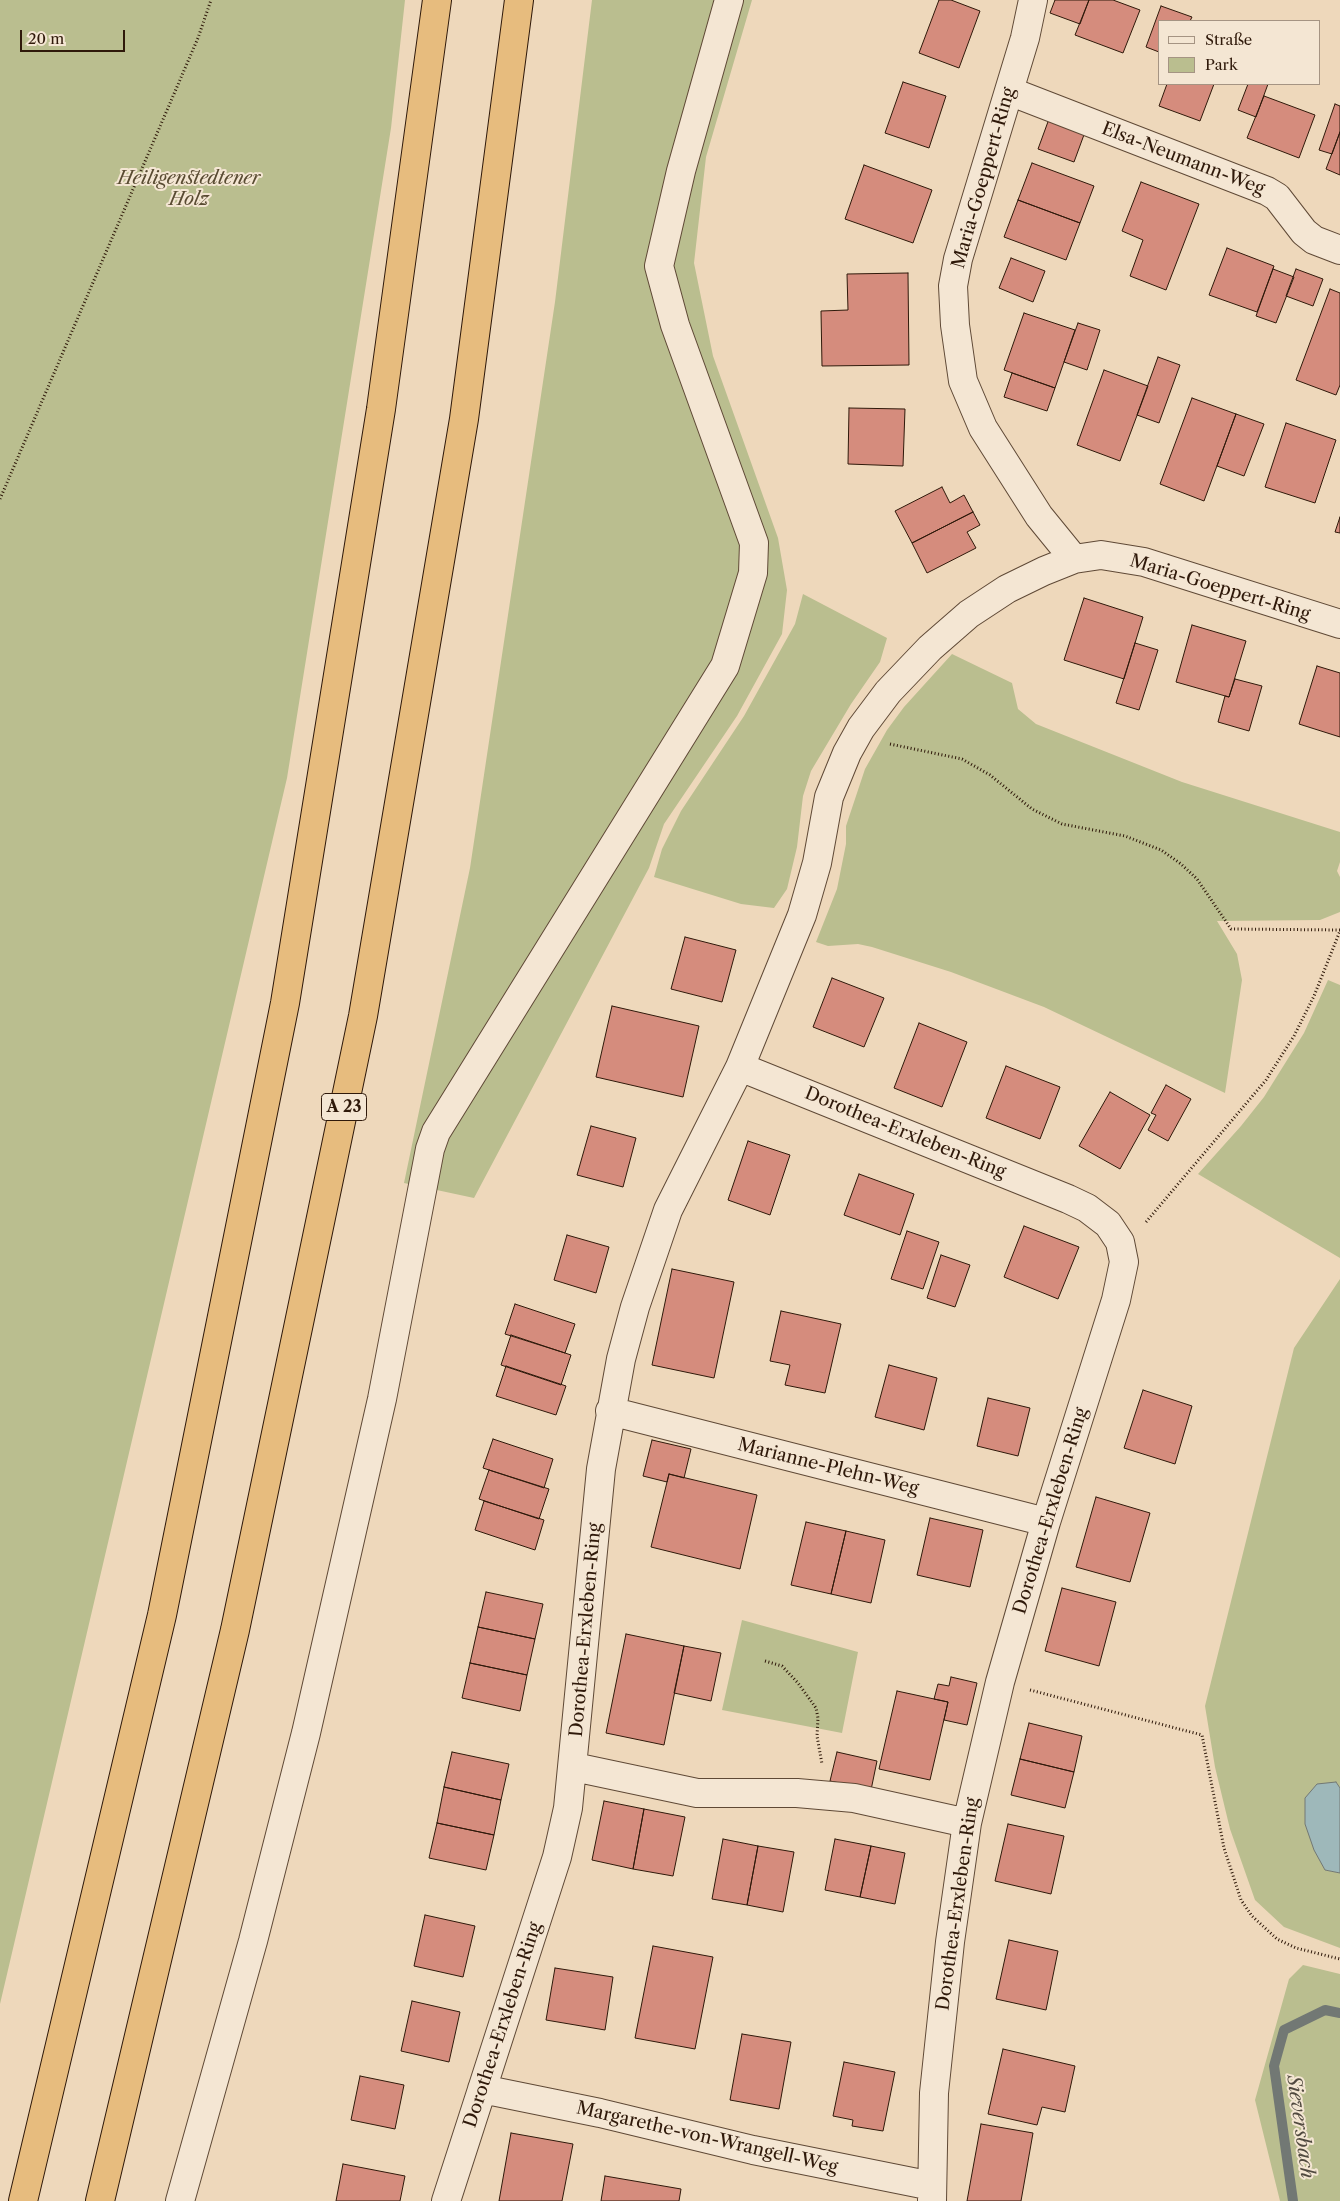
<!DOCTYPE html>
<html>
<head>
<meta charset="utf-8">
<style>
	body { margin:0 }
	#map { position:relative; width:1340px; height:2201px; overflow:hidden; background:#eed8bb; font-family:"Libre Caslon Text",serif }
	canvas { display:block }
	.legend { position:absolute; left:1158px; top:20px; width:162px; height:65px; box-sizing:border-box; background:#f4e6d3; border:1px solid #a59483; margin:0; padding:6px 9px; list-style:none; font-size:15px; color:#2f190a }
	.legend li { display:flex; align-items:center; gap:10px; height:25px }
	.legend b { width:25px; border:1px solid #a59483 }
	.scale { position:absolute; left:20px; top:30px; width:105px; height:22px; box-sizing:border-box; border:2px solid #2f190a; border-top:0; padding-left:6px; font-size:15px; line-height:18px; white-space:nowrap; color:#2f190a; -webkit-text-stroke:4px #f4e6d3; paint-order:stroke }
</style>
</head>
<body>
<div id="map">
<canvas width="1340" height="2201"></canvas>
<ul class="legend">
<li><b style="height:6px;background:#f4e6d3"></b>Straße</li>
<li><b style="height:14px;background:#babe8f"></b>Park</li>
</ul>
<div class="scale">20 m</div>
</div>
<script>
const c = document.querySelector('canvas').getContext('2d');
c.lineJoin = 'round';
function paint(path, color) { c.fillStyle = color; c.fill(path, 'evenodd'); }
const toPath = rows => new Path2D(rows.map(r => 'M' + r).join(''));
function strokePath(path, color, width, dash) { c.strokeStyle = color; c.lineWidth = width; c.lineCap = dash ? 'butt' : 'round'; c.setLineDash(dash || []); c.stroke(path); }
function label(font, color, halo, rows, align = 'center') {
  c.font = font + ' "Libre Caslon Text",serif'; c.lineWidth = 4; c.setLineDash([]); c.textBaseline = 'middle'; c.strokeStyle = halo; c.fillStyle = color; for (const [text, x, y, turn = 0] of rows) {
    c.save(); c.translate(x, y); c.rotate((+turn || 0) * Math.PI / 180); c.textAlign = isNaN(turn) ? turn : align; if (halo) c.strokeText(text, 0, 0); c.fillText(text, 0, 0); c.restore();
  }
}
const green = toPath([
	[0,0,405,0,391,128,287,778,0,2004],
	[592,0,752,0,706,157,694,263,713,356,778,538,787,590,782,634,737,716,664,824,649,868,474,1198,404,1183,470,868,555,302],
	[803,594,887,638,880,662,851,704,811,771,803,796,797,847,787,889,774,908,741,904,654,877,662,849,681,811,744,716,795,624],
	[952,654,1012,683,1018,709,1036,724,1182,782,1340,832,1340,862,1337,871,1340,877,1340,912,1320,920,1217,921,1237,954,1242,980,1225,1093,1044,1007,951,972,872,947,858,944,828,946,816,942,837,889,846,844,846,826,865,769,887,730,904,707],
	[1328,980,1340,985,1340,1258,1198,1174,1241,1126,1264,1097,1304,1033],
	[1340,1279,1340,1788,1336,1782,1305,1798,1325,1870,1340,1873,1340,1948,1284,1927,1255,1900,1230,1829,1215,1767,1205,1706,1294,1348],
	[742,1620,858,1652,842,1733,722,1710],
	[1303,1965,1340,1974,1340,2201,1280,2201,1255,2100,1289,1979]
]);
const water = toPath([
	[1336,1782,1340,1788,1340,1873,1325,1870,1314,1850,1305,1824,1305,1798,1317,1784,1336,1782]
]);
const stream = toPath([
	[1293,2201,1274,2066,1284,2030,1325,2010,1340,2013]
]);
const building = toPath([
	[939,0,951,0,980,11,959,68,919,53,939,0],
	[1055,0,1089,0,1080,24,1050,13,1055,0],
	[1089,0,1113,0,1140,10,1123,53,1075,35,1089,0],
	[1161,6,1192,17,1190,21,1159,21,1159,52,1146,47,1161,6],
	[903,82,946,96,929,148,885,133,903,82],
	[1167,84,1214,84,1200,121,1159,106,1167,84],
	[1248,84,1268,84,1256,117,1238,110,1248,84],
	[1264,96,1315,115,1299,158,1247,138,1264,96],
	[1335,104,1340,106,1340,132,1332,154,1319,150,1335,104],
	[1049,119,1085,132,1074,162,1038,149,1049,119],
	[1340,132,1340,175,1326,169,1340,132],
	[1032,163,1094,186,1080,223,1018,200,1032,163],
	[864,165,932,190,913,243,845,219,864,165],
	[1141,182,1199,204,1166,290,1130,276,1143,240,1122,231,1141,182],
	[1018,200,1080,223,1066,260,1004,237,1018,200],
	[1227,248,1274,266,1257,312,1209,295,1227,248],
	[1011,258,1045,271,1033,302,999,288,1011,258],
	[1273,269,1294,277,1276,323,1256,316,1273,269],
	[1296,269,1323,279,1313,306,1286,296,1296,269],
	[908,273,909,365,822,366,821,311,848,310,847,274,908,273],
	[1330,289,1340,293,1340,385,1336,395,1296,380,1330,289],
	[1024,313,1075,330,1055,388,1004,370,1024,313],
	[1078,323,1100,330,1087,370,1064,362,1078,323],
	[1158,357,1180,365,1159,423,1137,415,1158,357],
	[1104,370,1148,386,1120,461,1077,445,1104,370],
	[1012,373,1055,388,1047,411,1004,397,1012,373],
	[1192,398,1236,414,1204,501,1160,484,1192,398],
	[849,408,905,409,903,466,848,464,849,408],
	[1236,414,1264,424,1244,476,1217,466,1236,414],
	[1286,423,1336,440,1315,503,1265,487,1286,423],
	[942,487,950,503,964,495,973,512,912,543,895,511,942,487],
	[973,512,980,525,967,532,976,548,927,573,912,543,973,512],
	[1340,517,1340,533,1335,532,1340,517],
	[1084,598,1143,617,1124,679,1064,660,1084,598],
	[1192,625,1246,641,1229,697,1176,682,1192,625],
	[1135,643,1158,650,1139,710,1116,703,1135,643],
	[1317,666,1340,673,1340,737,1299,724,1317,666],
	[1235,679,1262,686,1249,731,1218,722,1225,696,1229,697,1235,679],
	[685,937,736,950,722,1002,671,989,685,937],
	[832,978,884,998,864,1047,813,1027,832,978],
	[612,1006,699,1026,683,1097,596,1077,612,1006],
	[919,1023,967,1042,942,1107,894,1088,919,1023],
	[1006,1066,1060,1087,1040,1139,986,1118,1006,1066],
	[1166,1085,1191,1099,1168,1141,1148,1130,1156,1115,1151,1113,1166,1085],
	[1110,1092,1150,1115,1120,1169,1079,1146,1110,1092],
	[591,1126,636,1138,623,1187,577,1175,591,1126],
	[748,1141,790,1155,770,1215,728,1200,748,1141],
	[859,1174,914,1194,900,1235,844,1215,859,1174],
	[1024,1226,1079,1247,1058,1299,1004,1277,1024,1226],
	[907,1231,939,1242,923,1289,891,1279,907,1231],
	[567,1235,609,1247,596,1293,554,1280,567,1235],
	[941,1255,970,1265,955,1307,927,1298,941,1255],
	[672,1269,734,1282,714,1378,652,1365,672,1269],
	[515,1304,575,1324,565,1353,505,1334,515,1304],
	[781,1311,841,1324,825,1393,785,1385,790,1365,770,1361,781,1311],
	[511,1335,571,1355,561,1385,501,1365,511,1335],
	[889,1365,937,1378,924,1430,875,1417,889,1365],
	[506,1366,566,1386,556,1415,496,1396,506,1366],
	[1143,1390,1192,1406,1175,1464,1124,1448,1143,1390],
	[988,1398,1030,1408,1018,1456,977,1446,988,1398],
	[493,1439,553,1459,544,1488,483,1468,493,1439],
	[652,1440,691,1449,684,1478,669,1474,667,1482,643,1476,652,1440],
	[489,1470,549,1489,539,1519,479,1499,489,1470],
	[669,1474,757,1495,740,1569,651,1547,669,1474],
	[1096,1497,1150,1513,1130,1582,1076,1567,1096,1497],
	[484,1501,544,1520,535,1550,475,1530,484,1501],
	[930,1518,983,1530,970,1587,917,1575,930,1518],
	[806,1522,846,1531,831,1594,791,1585,806,1522],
	[846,1531,885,1540,871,1603,831,1594,846,1531],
	[1062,1588,1116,1602,1099,1666,1045,1651,1062,1588],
	[486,1592,543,1604,535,1639,478,1627,486,1592],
	[478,1627,535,1639,527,1675,470,1663,478,1627],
	[626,1634,684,1646,664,1745,606,1733,626,1634],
	[684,1646,721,1653,711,1701,674,1693,684,1646],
	[470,1663,527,1675,520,1711,462,1698,470,1663],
	[951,1677,977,1683,967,1725,944,1720,948,1702,934,1699,938,1684,949,1686,951,1677],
	[897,1691,948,1702,930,1780,879,1769,897,1691],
	[1029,1723,1082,1736,1074,1772,1020,1759,1029,1723],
	[452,1752,509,1764,501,1800,444,1787,452,1752],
	[837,1752,877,1761,871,1790,830,1781,837,1752],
	[1020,1759,1074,1772,1065,1808,1011,1795,1020,1759],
	[444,1787,501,1800,494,1835,437,1823,444,1787],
	[604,1801,644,1809,633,1869,592,1860,604,1801],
	[644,1809,685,1817,673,1876,633,1869,644,1809],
	[437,1823,494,1835,486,1870,429,1858,437,1823],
	[1008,1824,1064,1836,1051,1894,995,1881,1008,1824],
	[723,1839,758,1846,747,1905,712,1899,723,1839],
	[835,1839,871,1846,860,1897,825,1890,835,1839],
	[758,1846,794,1852,783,1912,747,1905,758,1846],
	[871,1846,905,1853,895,1904,860,1897,871,1846],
	[425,1915,475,1926,463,1977,414,1966,425,1915],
	[1009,1940,1058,1951,1046,2010,996,1999,1009,1940],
	[653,1946,713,1957,695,2049,635,2038,653,1946],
	[555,1968,613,1977,605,2030,546,2020,555,1968],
	[412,2001,460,2012,449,2062,401,2051,412,2001],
	[742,2034,791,2042,779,2109,730,2100,742,2034],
	[1003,2049,1075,2066,1065,2112,1042,2107,1037,2125,988,2114,1003,2049],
	[844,2062,895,2072,883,2131,852,2126,853,2120,833,2116,844,2062],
	[360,2076,404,2085,395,2129,351,2120,360,2076],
	[981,2124,1033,2133,1021,2201,967,2201,981,2124],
	[511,2133,573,2144,562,2201,499,2201,511,2133],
	[343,2164,405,2176,400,2201,336,2201,343,2164],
	[605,2176,681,2189,679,2201,601,2201,605,2176]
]);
const path = toPath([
	[0,499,198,38,211,0],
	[890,744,962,759,990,775,1032,809,1062,824,1125,836,1161,850,1181,864,1197,879,1231,929,1340,930],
	[1146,1222,1266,1080,1294,1036,1314,996,1340,931],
	[765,1661,782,1666,798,1683,816,1708,818,1718,817,1736,822,1764],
	[1030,1690,1202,1735,1224,1848,1241,1900,1252,1916,1277,1939,1296,1948,1340,1959]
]);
const street = toPath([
	[1033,0,1025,38,958,259,953,286,955,325,963,381,983,428,1039,516,1074,559],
	[1009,91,1267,191,1277,197,1304,232,1314,240,1340,250],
	[610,1411,1046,1522],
	[574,1767,697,1793,797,1793,854,1798,967,1823],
	[482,2089,600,2113,753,2150,932,2186],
	[180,2201,253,1941,306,1733,382,1399,430,1149,436,1132,725,666,753,573,754,543,675,325,659,266,681,171,729,0],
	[446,2201,557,1857,568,1808,601,1469,621,1359,635,1307,668,1210,740,1067],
	[932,2201,934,2093,950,1942,967,1823,1000,1682,1046,1522,1116,1300,1124,1262,1120,1242,1108,1224,1087,1208,1068,1199,740,1067,802,915,817,863,829,797,847,753,861,728,888,692,930,648,969,614,1007,589,1044,571,1074,559,1101,555,1144,562,1340,624]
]);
const highway = toPath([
	[23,2201,162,1615,285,1003,381,409,437,0],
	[100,2201,235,1630,363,1016,464,419,519,0]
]);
const shields = [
	[344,1107,45]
];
const shieldNames = [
	["A 23",344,1107]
];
const streetNames = [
	["Elsa-Neumann-Weg",1183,159,21],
	["Maria-Goeppert-Ring",984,178,-74],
	["Maria-Goeppert-Ring",1220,588,17],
	["Dorothea-Erxleben-Ring",905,1133,22],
	["Marianne-Plehn-Weg",828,1467,14],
	["Dorothea-Erxleben-Ring",1051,1511,-73],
	["Dorothea-Erxleben-Ring",586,1630,-85],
	["Dorothea-Erxleben-Ring",958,1904,-82],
	["Dorothea-Erxleben-Ring",503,2025,-72],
	["Margarethe-von-Wrangell-Weg",707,2138,13]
];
const parkNames = [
	["Heiligenstedtener",189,179],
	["Holz",189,200]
];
const waterNames = [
	["Sieversbach",1300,2127,82]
];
paint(green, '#babe8f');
paint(water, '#9eb8ba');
strokePath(water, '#727874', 1);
strokePath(stream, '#727874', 10);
paint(building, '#d58c7d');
strokePath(building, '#2f190a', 1);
strokePath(street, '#5f4936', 30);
strokePath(highway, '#2f190a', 30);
strokePath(path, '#2f190a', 3, [1, 2.5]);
strokePath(street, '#f4e6d3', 28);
strokePath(highway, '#e7bc7e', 28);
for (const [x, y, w] of shields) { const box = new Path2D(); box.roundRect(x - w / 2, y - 13.5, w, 27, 4); c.fillStyle = '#f4e6d3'; c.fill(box); strokePath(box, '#2f190a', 1); }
label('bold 16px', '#2f190a', null, shieldNames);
label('18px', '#2f190a', '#f4e6d3', streetNames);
label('italic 18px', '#594b32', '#f4e6d3', parkNames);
label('italic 19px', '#50493f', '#f4e6d3', waterNames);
</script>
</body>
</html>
